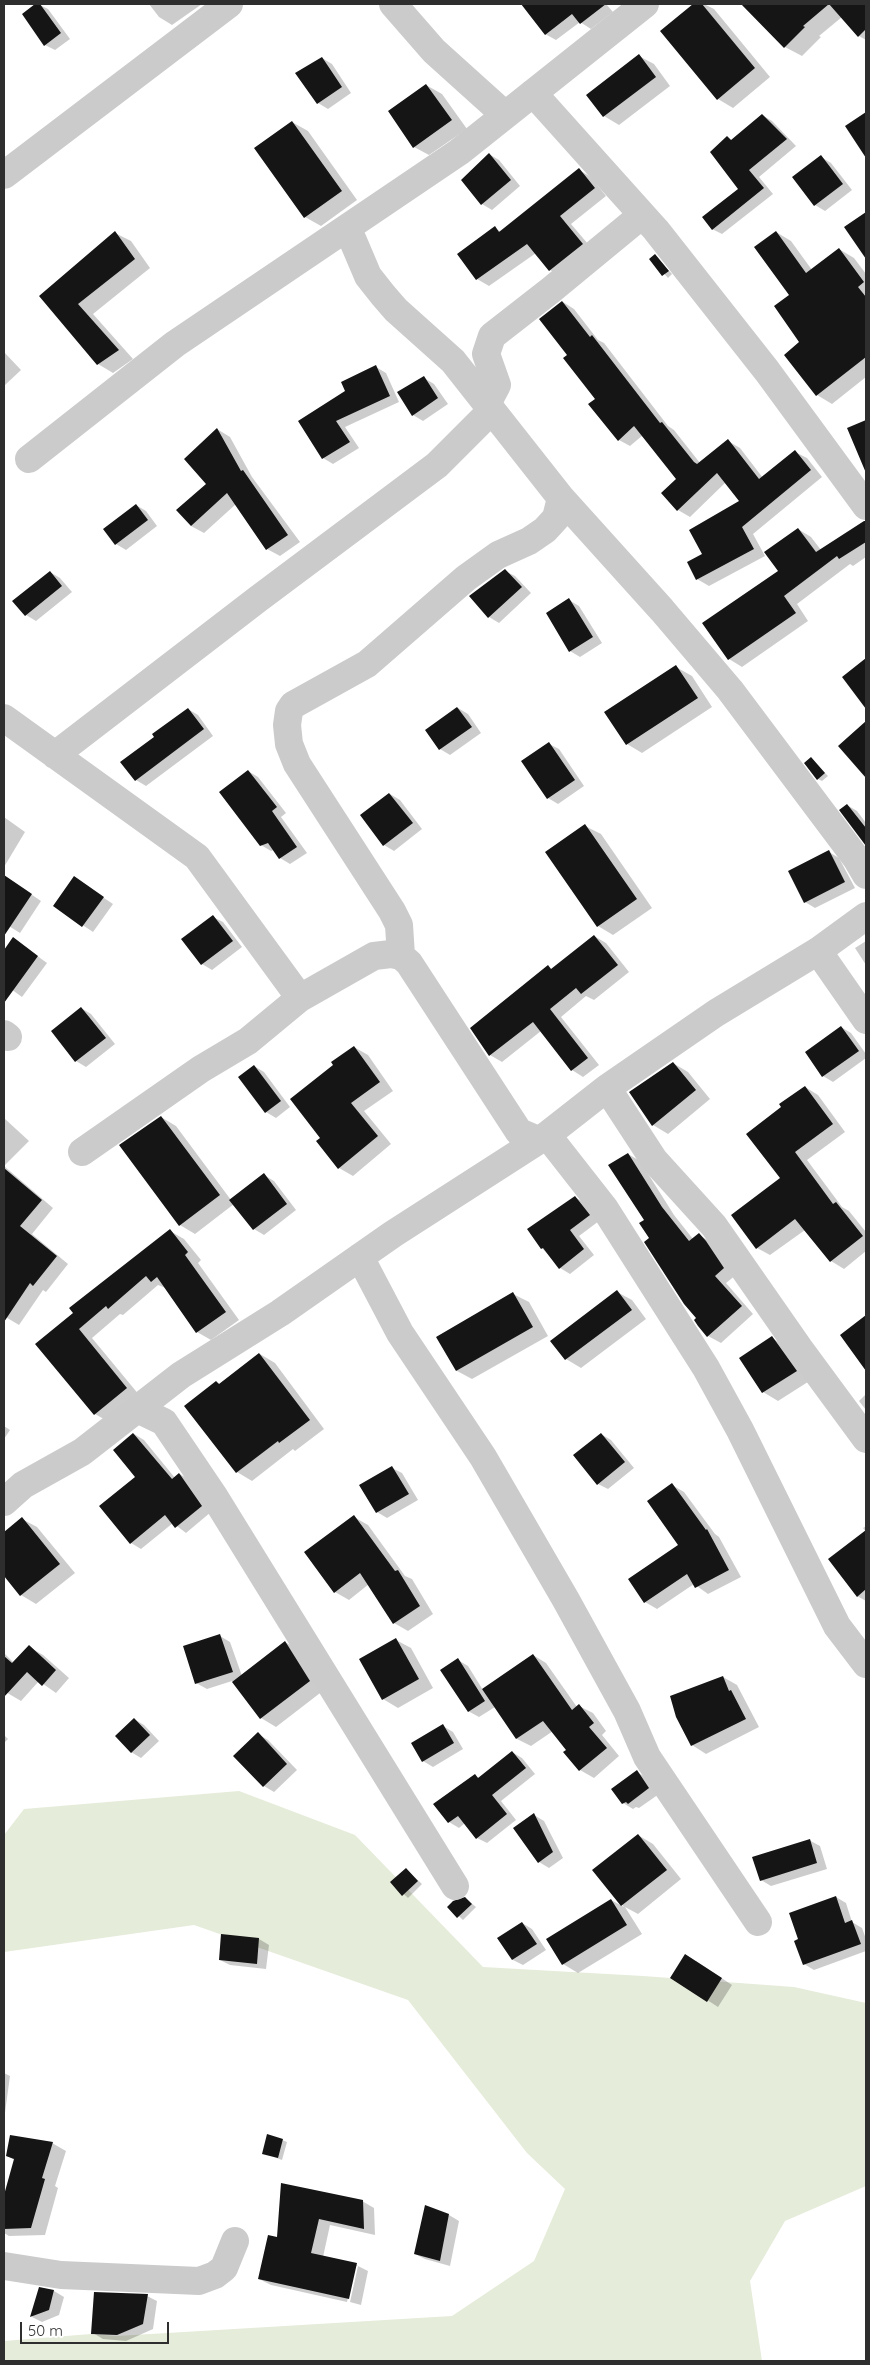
<!DOCTYPE html>
<html>
<head>
<meta charset="utf-8">
<style>
	body { margin:0 }
	#map { position:relative; width:870px; height:2365px; overflow:hidden; background:#fff; font-family:Quicksand,sans-serif }
	canvas { display:block }
	.frame { position:absolute; inset:0; border:5px solid #2e2e2e; pointer-events:none }
	.scale { position:absolute; left:20px; top:2322px; width:149px; height:22px; box-sizing:border-box; border:2px solid #2e2e2e; border-top:0; padding-left:6px; font-size:15px; line-height:18px; white-space:nowrap; color:#2e2e2e; -webkit-text-stroke:4px #fff; paint-order:stroke }
</style>
</head>
<body>
<div id="map">
<canvas width="870" height="2365"></canvas>
<div class="frame"></div>
<div class="scale">50 m</div>
</div>
<script>
const c = document.querySelector('canvas').getContext('2d');
c.lineJoin = 'round';
function paint(path, color) { c.fillStyle = color; c.fill(path, 'evenodd'); }
const toPath = rows => new Path2D(rows.map(r => 'M' + r).join(''));
function strokePath(path, color, width, dash) { c.strokeStyle = color; c.lineWidth = width; c.lineCap = dash ? 'butt' : 'round'; c.setLineDash(dash || []); c.stroke(path); }
const green = toPath([
	[239,1791,355,1835,483,1967,643,1976,794,1987,866,2003,866,2186,785,2221,750,2281,762,2361,4,2361,4,2341,91,2334,117,2336,452,2316,534,2261,565,2189,527,2153,408,2000,194,1925,4,1952,4,1835,24,1809]
]);
const shadow = toPath([
	[38,4,48,9,70,39,55,50,45,45,23,14],
	[149,4,202,4,172,25,159,17],
	[533,4,606,4,613,12,591,29,580,22,556,40,545,34,526,9],
	[695,4,704,4,714,9,770,77,733,108,718,99,662,31],
	[743,4,866,4,866,40,859,36,842,17,819,36,821,37,802,56,785,47],
	[639,56,654,64,670,86,619,125,604,116,587,95],
	[322,58,332,64,351,93,328,109,318,103],
	[426,85,442,94,467,129,429,155,414,147],
	[762,115,772,121,796,146,759,177,773,194,722,234,712,229,740,189,728,138,733,141],
	[292,122,308,131,357,200,321,226,305,217,256,148],
	[489,154,499,160,520,186,492,210,482,204],
	[821,157,831,163,852,190,825,211,815,205],
	[579,170,591,177,606,196,571,224,594,251,562,277,550,270,536,253,489,286,477,279,459,254,495,228,501,232],
	[776,232,791,241,812,270,839,249,854,258,866,274,866,377,832,404,817,395,801,342],
	[115,233,131,241,150,268,93,314,133,359,113,373,98,364,41,296],
	[655,256,672,274,668,278,651,259],
	[563,302,574,309,598,340,604,343,668,426,674,430,700,463,728,441,740,448,763,478,795,452,807,458,822,477,753,534,765,556,709,586,697,579,704,554,741,501,726,482,690,517,678,510,678,479,643,435,630,446,619,440,597,399,569,355],
	[4,352,21,370,4,386],
	[376,367,386,373,399,402,345,427,359,448,333,464,323,458,300,421,347,392],
	[424,378,434,384,448,404,423,421,413,415,398,393],
	[217,429,230,437,252,477,300,542,280,556,267,549,236,504,204,533,191,526,208,484],
	[136,505,146,511,157,526,126,550,116,544],
	[861,525,866,528,866,557,853,566,850,564,797,604,808,621,742,667,729,659,779,572,798,529,811,537,821,550],
	[505,571,515,576,531,593,499,623,489,617],
	[50,572,60,578,72,592,36,621,26,615],
	[569,600,579,606,602,643,580,657,570,651],
	[676,667,692,676,712,707,642,753,627,744],
	[458,708,468,714,481,733,450,755,440,749],
	[188,709,198,715,213,736,146,786,136,780,156,737],
	[866,723,866,775,840,746],
	[549,744,559,749,584,786,558,804,548,798],
	[811,759,828,776,822,781,818,779],
	[248,771,258,777,286,813,281,817,307,853,290,864,280,858,274,850,271,851,261,845],
	[390,794,400,800,422,829,394,851,384,845],
	[847,805,857,811,866,823,866,846,841,810],
	[4,817,25,832,4,867],
	[585,826,601,834,652,908,613,935,598,926],
	[829,852,839,858,855,888,815,908,805,902],
	[4,876,41,901,20,933,4,923],
	[74,878,113,904,93,932,54,906],
	[213,917,223,922,242,947,212,970,202,964],
	[594,936,606,943,629,972,594,1000,586,996,561,1017,599,1065,583,1077,572,1070,541,1031,502,1062,490,1055,472,1028,548,967,553,970],
	[14,939,47,963,22,997,4,984,4,952],
	[866,941,866,965,855,948],
	[81,1008,91,1014,115,1044,86,1067,76,1061],
	[841,1027,851,1033,866,1054,866,1058,833,1082,823,1076,807,1052],
	[354,1047,368,1055,393,1091,364,1111,391,1144,353,1176,339,1168,317,1142,322,1138,335,1066],
	[673,1063,688,1072,710,1099,668,1134,653,1125],
	[254,1066,264,1072,290,1107,276,1118,266,1112],
	[805,1087,818,1095,845,1132,807,1160,842,1207,849,1211,866,1232,866,1251,844,1269,831,1261,805,1230,770,1255,757,1248,782,1178,783,1107],
	[161,1117,176,1126,231,1200,264,1175,274,1181,296,1210,264,1235,254,1229,234,1204,195,1234,180,1225],
	[4,1118,29,1141,4,1166,53,1208,32,1234,68,1264,46,1292,43,1290,19,1325,4,1316],
	[628,1154,640,1161,674,1215,693,1239,699,1235,711,1242,736,1275,726,1283,753,1314,721,1343,708,1336,651,1238],
	[575,1197,585,1203,599,1221,579,1236,594,1255,570,1274,560,1268,542,1248],
	[170,1231,184,1239,201,1260,198,1263,239,1320,211,1340,197,1332,166,1288,158,1285,123,1315,120,1314,92,1338,140,1396,109,1422,95,1414,37,1344],
	[617,1292,632,1300,646,1319,581,1368,566,1359],
	[513,1294,529,1302,548,1336,472,1379,457,1371,437,1337],
	[866,1317,866,1369,841,1335],
	[772,1338,787,1347,811,1380,778,1401,763,1392],
	[260,1354,275,1363,324,1429,295,1451,293,1449,252,1481,237,1472,216,1382,220,1384],
	[866,1394,866,1410,859,1401],
	[4,1426,10,1430,4,1439],
	[134,1434,144,1440,175,1478,180,1474,189,1480,211,1512,186,1533,173,1523,141,1549,131,1543,137,1477],
	[601,1434,611,1440,634,1468,608,1489,598,1484],
	[392,1468,402,1473,418,1500,387,1518,377,1512],
	[672,1485,684,1492,715,1534,719,1537,741,1577,708,1594,694,1584,657,1609,645,1602,679,1545],
	[354,1517,368,1525,405,1576,412,1579,433,1614,408,1631,394,1623,369,1584,349,1600,335,1592],
	[22,1519,37,1527,75,1573,36,1604,21,1595,4,1574,4,1534],
	[866,1526,866,1601,857,1596,866,1532,863,1528],
	[220,1636,230,1642,242,1676,285,1642,300,1651,324,1690,276,1727,261,1718,232,1681,207,1689,196,1683],
	[396,1640,411,1648,433,1688,398,1708,383,1699],
	[29,1647,43,1655,69,1678,56,1693,39,1681,21,1701,4,1691,4,1653,14,1663],
	[533,1655,546,1663,577,1707,579,1706,593,1713,606,1731,602,1735,619,1756,594,1778,580,1770,565,1752,567,1750,553,1731,531,1746,517,1739,495,1707,479,1717,468,1711,458,1660,468,1666,483,1690],
	[723,1677,737,1685,759,1727,706,1754,692,1745],
	[134,1719,144,1725,159,1741,141,1758,131,1752],
	[443,1726,453,1732,463,1749,433,1767,423,1761],
	[258,1734,268,1740,297,1770,274,1792,264,1786],
	[4,1735,8,1739,4,1743],
	[512,1752,522,1758,535,1774,501,1801,516,1820,487,1843,477,1838,465,1823,459,1828,449,1822,475,1776,479,1778],
	[637,1772,647,1778,659,1794,639,1808,636,1807,633,1809,623,1803],
	[534,1815,544,1821,563,1858,549,1868,539,1862],
	[638,1835,653,1844,681,1879,638,1914,625,1907,642,1934,578,1973,563,1964,548,1939,611,1900,624,1907,594,1870],
	[809,1840,820,1846,827,1869,771,1886,761,1880],
	[406,1869,422,1884,408,1898,392,1883],
	[836,1897,846,1903,852,1922,862,1928,866,1939,866,1951,814,1970,804,1964],
	[465,1898,476,1907,463,1920,449,1907],
	[522,1923,532,1929,546,1950,523,1965,513,1960,499,1938],
	[259,1939,269,1945,266,1969,230,1965,220,1960],
	[696,1961,732,1985,718,2007,672,1977],
	[4,2073,10,2076,4,2120],
	[282,2140,287,2142,282,2160,263,2153],
	[52,2143,66,2151,55,2186,58,2188,45,2235,9,2236,4,2233,4,2200,15,2160,7,2156],
	[283,2184,362,2201,374,2208,375,2235,330,2225,323,2257,356,2265,368,2271,361,2305,350,2302,358,2266,355,2266,347,2302,271,2285,259,2279,278,2239],
	[449,2215,459,2221,450,2266,425,2259,415,2254],
	[40,2289,54,2291,64,2297,59,2315,42,2322,32,2317],
	[147,2296,157,2301,153,2329,126,2341,103,2339,93,2333]
]);
const building = toPath([
	[35,4,40,4,61,33,44,46,22,14],
	[521,4,606,4,580,24,572,14,545,35],
	[693,4,702,4,755,68,717,100,660,31],
	[741,4,829,4,803,26,805,27,784,48],
	[829,4,866,4,866,29,858,37],
	[639,54,656,77,603,117,586,95],
	[322,57,342,87,317,104,295,73],
	[426,84,452,120,413,148,388,111],
	[866,112,866,158,845,126],
	[762,114,787,139,749,170,764,188,712,230,702,217,738,189,710,152,727,136,731,140],
	[292,121,342,191,304,218,254,148],
	[489,153,511,180,481,205,461,180],
	[821,155,843,184,814,206,792,177],
	[579,168,595,188,560,216,583,244,549,271,527,244,476,280,457,254,495,226,499,232],
	[866,212,866,259,844,227],
	[115,231,135,259,78,304,119,350,97,365,39,296],
	[776,231,806,273,839,248,864,282,858,287,866,297,866,357,816,396,784,355,799,342,774,306,789,295,754,247],
	[655,254,669,271,662,276,649,259],
	[562,301,590,337,592,335,660,423,662,422,694,462,697,464,728,439,759,479,795,450,811,470,742,527,754,549,696,580,687,562,702,554,689,530,739,501,717,473,677,511,661,493,676,479,634,426,618,441,588,404,595,399,563,358,567,355,539,319],
	[376,365,390,396,336,421,350,442,322,459,298,421,345,391,341,382],
	[424,376,438,398,412,416,397,392],
	[866,420,866,473,847,428],
	[217,428,241,471,243,470,288,535,266,550,227,493,191,526,176,510,206,484,184,459],
	[136,504,148,520,115,545,103,529],
	[864,521,866,521,866,542,839,559,837,556,784,596,796,613,728,660,702,623,778,571,764,552,798,528,816,552],
	[505,569,522,587,488,618,469,596],
	[50,571,62,586,25,616,12,601],
	[569,598,593,637,569,652,546,613],
	[866,658,866,709,842,677],
	[676,665,698,698,626,745,604,712],
	[457,707,472,727,439,750,425,730],
	[188,708,204,729,135,781,120,762,154,737,152,734],
	[866,721,866,778,838,746],
	[549,742,575,780,547,799,521,761],
	[811,757,825,773,817,780,804,763],
	[248,770,277,807,272,811,297,847,279,859,268,843,260,846,219,792],
	[389,793,413,823,383,846,360,815],
	[847,804,866,828,866,846,839,810],
	[585,824,637,899,597,927,545,852],
	[829,850,845,882,804,903,788,871],
	[4,875,32,894,4,936],
	[74,876,104,897,82,927,53,906],
	[213,915,233,941,201,965,181,939],
	[594,935,618,965,581,994,576,988,550,1009,588,1058,571,1071,533,1022,489,1056,470,1028,548,965,551,969],
	[13,937,38,956,4,1003,4,950],
	[81,1007,106,1038,75,1062,51,1031],
	[841,1026,859,1051,822,1077,805,1052],
	[354,1046,380,1082,351,1103,378,1136,338,1169,316,1141,320,1138,290,1099,333,1065,331,1062],
	[673,1062,696,1090,652,1126,629,1092],
	[254,1065,281,1101,265,1113,238,1077],
	[805,1086,833,1124,795,1152,833,1204,836,1202,863,1236,830,1262,795,1219,756,1249,731,1215,780,1178,746,1134,781,1107,779,1104],
	[161,1116,220,1195,179,1226,119,1145],
	[628,1153,662,1207,689,1241,699,1233,706,1241,724,1268,715,1276,742,1306,707,1337,698,1326,694,1320,696,1318,684,1304,644,1242,649,1238,639,1223,644,1220,608,1165],
	[4,1168,42,1200,20,1226,57,1256,33,1286,30,1283,4,1322],
	[264,1173,287,1204,253,1230,229,1200],
	[575,1196,590,1215,570,1230,584,1249,559,1269,543,1248,541,1249,527,1229],
	[170,1229,188,1252,185,1255,226,1312,196,1333,157,1277,151,1282,146,1276,108,1309,106,1306,79,1329,127,1388,94,1415,35,1344,73,1313,69,1308],
	[617,1290,632,1310,565,1360,550,1341],
	[513,1292,533,1327,456,1371,436,1337],
	[866,1315,866,1371,840,1335],
	[772,1336,797,1371,762,1393,739,1358],
	[259,1353,310,1420,279,1443,278,1441,236,1473,184,1406,216,1381,219,1384],
	[133,1433,172,1479,179,1473,202,1506,175,1528,165,1515,130,1544,99,1506,135,1477,113,1450],
	[601,1433,625,1462,597,1485,573,1455],
	[392,1466,409,1494,376,1513,359,1485],
	[672,1483,706,1530,707,1529,729,1570,695,1588,687,1574,644,1603,628,1579,678,1545,647,1501],
	[354,1515,395,1571,398,1570,420,1606,393,1624,360,1573,334,1593,304,1552],
	[22,1517,60,1564,20,1596,4,1576,4,1532],
	[866,1530,866,1589,857,1597,828,1559],
	[220,1634,233,1672,195,1684,183,1646],
	[396,1638,419,1679,382,1700,359,1659],
	[285,1641,310,1681,260,1719,232,1682],
	[29,1645,56,1670,42,1686,27,1672,4,1697,4,1656,12,1663],
	[533,1654,572,1710,579,1704,594,1723,589,1727,607,1748,579,1771,563,1752,566,1750,543,1721,516,1739,482,1689],
	[458,1658,485,1701,468,1712,440,1670],
	[723,1676,729,1691,731,1690,746,1719,691,1746,676,1717,670,1696],
	[134,1718,150,1735,131,1753,115,1736],
	[443,1724,454,1743,422,1762,411,1743],
	[258,1732,287,1764,263,1787,233,1756],
	[512,1751,526,1768,492,1795,507,1814,476,1839,458,1816,448,1823,433,1804,475,1774,478,1778],
	[637,1770,649,1788,628,1804,626,1802,622,1804,611,1789],
	[534,1813,553,1852,538,1863,513,1828],
	[638,1834,667,1870,621,1906,592,1870],
	[810,1839,817,1863,760,1881,752,1857],
	[406,1868,418,1881,402,1896,390,1882],
	[836,1896,845,1923,852,1920,861,1944,803,1965,794,1941,798,1939,789,1913],
	[465,1897,472,1904,457,1918,447,1907,453,1901],
	[611,1899,627,1925,562,1965,546,1939],
	[522,1922,537,1944,512,1960,497,1938],
	[221,1934,259,1938,257,1964,219,1960],
	[685,1954,722,1978,707,2002,670,1978],
	[267,2134,283,2139,278,2158,262,2154],
	[10,2135,53,2142,42,2178,45,2179,31,2228,4,2229,4,2195,14,2159,6,2156],
	[281,2183,363,2200,364,2229,319,2219,311,2253,357,2263,349,2299,258,2279,268,2235,277,2237],
	[425,2205,449,2214,440,2261,414,2254],
	[39,2287,54,2290,49,2310,30,2317],
	[94,2292,148,2294,143,2324,117,2335,91,2334]
]);
const minor = toPath([
	[393,4,434,51,505,115],
	[533,93,656,230,767,371,866,506],
	[4,175,229,4],
	[348,229,368,276,383,295,396,310,453,361,561,498,662,610,730,690,856,858,866,875],
	[487,404,497,385,486,354,492,336,551,290,642,215],
	[29,459,175,344,459,152,645,4],
	[4,718,197,857,300,998],
	[55,755,258,599,437,465,492,410],
	[818,951,866,1020],
	[401,956,399,925,392,911,297,764,289,744,287,725,289,711,293,705,367,664,466,578,498,555,529,541,545,530,556,518,561,498],
	[4,1034,8,1037],
	[607,1088,654,1160,714,1226,799,1348,866,1439],
	[547,1135,605,1209,706,1368,740,1430,837,1626,866,1664],
	[82,1152,201,1069,248,1041,300,998,374,956,391,954,401,956,409,963,519,1132,538,1140],
	[360,1257,400,1333,483,1457,566,1600,627,1711,647,1757,758,1922],
	[137,1409,164,1422,214,1496,455,1886],
	[4,1502,23,1485,82,1452,181,1375,280,1313,393,1234,547,1135,607,1088,716,1013,818,951,866,916],
	[4,2266,61,2275,199,2281,215,2275,224,2268,235,2241]
]);
paint(green, '#e5ecda');
paint(shadow, '#0003');
paint(building, '#151515');
strokePath(minor, '#cbcbcb', 28);
</script>
</body>
</html>
